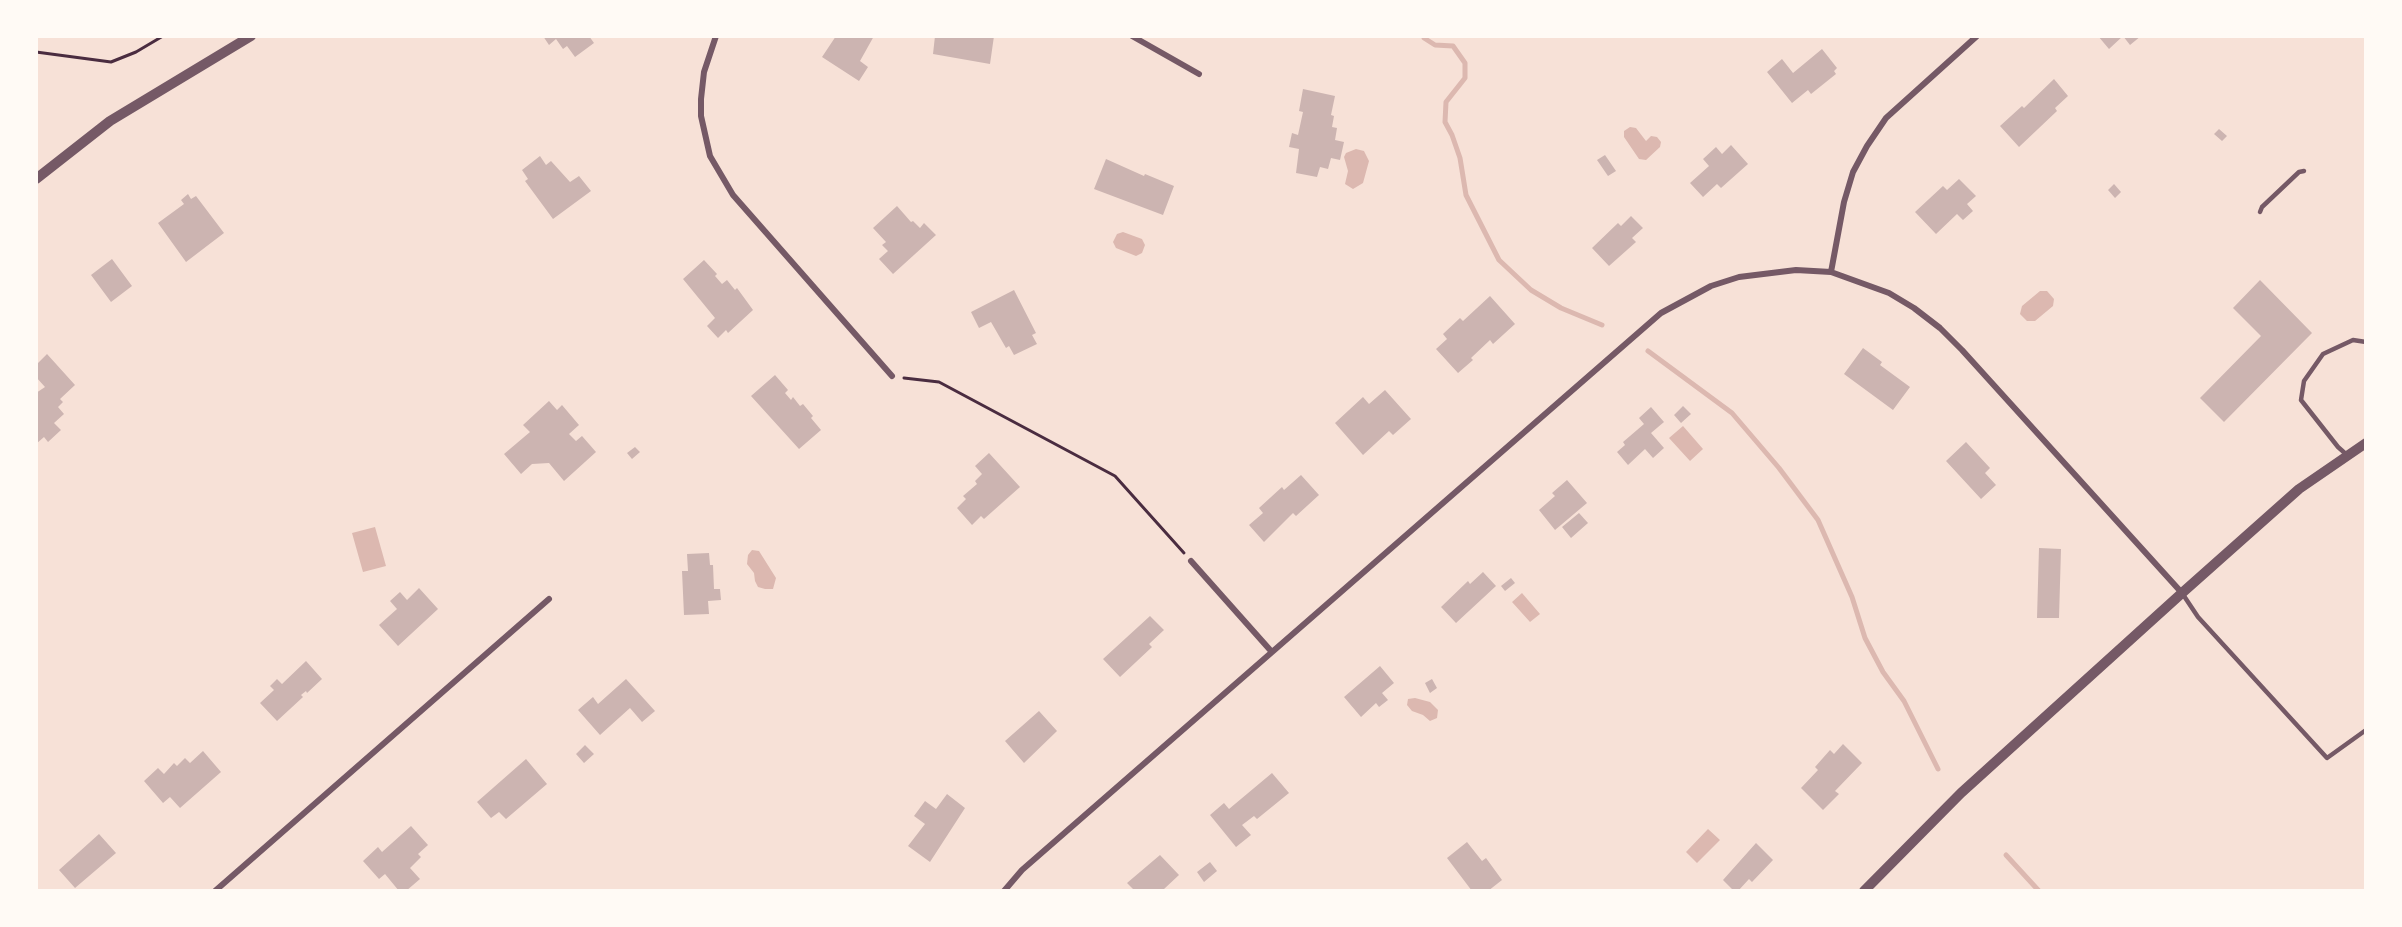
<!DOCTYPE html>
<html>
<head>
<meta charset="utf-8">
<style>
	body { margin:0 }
	#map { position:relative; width:2402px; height:927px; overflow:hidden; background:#f7e1d7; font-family:"Archivo Narrow",sans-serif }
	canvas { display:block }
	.frame { position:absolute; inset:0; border:38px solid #fffaf5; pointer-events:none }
</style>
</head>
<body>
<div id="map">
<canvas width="2402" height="927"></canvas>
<div class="frame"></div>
</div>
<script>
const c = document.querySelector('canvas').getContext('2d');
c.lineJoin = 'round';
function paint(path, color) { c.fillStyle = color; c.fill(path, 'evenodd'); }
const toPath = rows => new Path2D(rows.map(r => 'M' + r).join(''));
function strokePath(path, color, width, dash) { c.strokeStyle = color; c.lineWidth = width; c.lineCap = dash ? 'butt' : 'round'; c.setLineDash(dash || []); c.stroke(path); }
const water = toPath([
	[1630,127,1636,128,1646,141,1651,136,1657,137,1661,142,1660,147,1646,160,1639,159,1624,137,1624,131],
	[1356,149,1364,151,1369,161,1363,183,1353,189,1345,184,1348,171,1344,157,1346,153],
	[1123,232,1142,239,1145,245,1142,253,1136,256,1116,248,1113,242,1117,234],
	[2040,291,2047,291,2054,299,2053,306,2035,321,2027,321,2020,314,2022,306],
	[1683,426,1703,449,1690,461,1669,438],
	[375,527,386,566,363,572,352,533],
	[752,550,759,551,776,578,773,589,765,589,758,587,755,581,754,573,747,564,748,555],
	[1522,593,1540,614,1530,622,1512,602],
	[1415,698,1430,702,1438,710,1437,718,1430,721,1423,715,1412,711,1407,705,1408,699],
	[1708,829,1720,840,1697,863,1686,852]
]);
const stream = toPath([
	[1424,36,1424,38,1435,45,1453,46,1465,63,1465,78,1446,102,1445,122,1452,135,1460,158,1466,195,1499,260,1531,290,1561,308,1602,325],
	[1648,351,1732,413,1779,468,1818,520,1852,597,1865,638,1883,672,1904,701,1938,769],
	[2006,855,2039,891]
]);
const building = toPath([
	[543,36,589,36,594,43,575,57,567,46,563,49,556,39,549,45],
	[836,36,874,36,860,61,868,67,859,81,822,57],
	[935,36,994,36,990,64,933,54],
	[2098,36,2141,36,2130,45,2123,36,2109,49],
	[1822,49,1837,68,1834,71,1836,74,1811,94,1808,90,1792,103,1767,72,1782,59,1793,73],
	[2054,79,2068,96,2055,108,2057,111,2019,147,2000,126,2022,106,2024,108],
	[1303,89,1335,96,1331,115,1334,116,1332,127,1337,128,1335,140,1344,142,1340,160,1331,158,1328,169,1320,167,1317,177,1296,173,1299,149,1289,147,1292,133,1298,135,1303,112,1299,111],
	[2219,129,2227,136,2222,141,2214,134],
	[1731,145,1748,164,1721,188,1717,184,1703,197,1690,183,1709,166,1703,159,1716,147,1722,154],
	[1605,155,1616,171,1608,176,1597,160],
	[540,156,546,165,551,161,570,182,579,176,591,191,553,219,525,181,528,179,522,170],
	[1106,159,1144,176,1145,174,1174,186,1163,215,1094,189],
	[1959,179,1976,196,1967,204,1973,211,1963,220,1957,214,1936,234,1915,212,1943,186,1947,190],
	[2114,184,2121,192,2115,198,2108,190],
	[188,194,191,199,196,196,224,233,186,262,158,223,184,204,181,200],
	[897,206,911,222,913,221,920,228,924,223,936,235,893,274,879,259,888,251,882,245,886,242,873,228],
	[1631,216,1643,228,1632,238,1636,242,1609,266,1592,248,1618,223,1621,226],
	[112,259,132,286,111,302,91,275],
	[704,260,717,274,715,276,722,284,727,280,735,290,737,288,753,310,728,333,726,330,718,338,707,326,715,318,683,279],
	[2260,280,2312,333,2224,422,2200,398,2261,336,2233,308],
	[1014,290,1036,333,1032,335,1037,344,1014,355,1009,346,1006,348,991,322,979,328,971,312],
	[1490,296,1515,324,1493,344,1490,340,1471,358,1473,360,1458,373,1436,349,1447,339,1443,334,1460,318,1463,321],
	[1863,348,1882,362,1880,365,1910,387,1893,410,1844,374],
	[47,354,75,385,60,399,63,402,58,407,64,414,54,423,61,430,48,442,44,437,36,444,36,393,45,387,36,377,36,365],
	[775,375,788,390,785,393,791,400,793,397,800,406,803,404,813,416,811,418,821,430,799,449,751,396],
	[1385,390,1411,419,1393,435,1389,431,1363,455,1335,423,1363,397,1369,404],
	[549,401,557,410,562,405,579,425,569,434,576,441,582,436,596,452,564,481,549,463,532,464,521,474,504,454,530,432,523,425],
	[1683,406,1691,414,1681,423,1674,415],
	[1651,407,1664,422,1651,433,1664,448,1653,458,1645,449,1628,465,1617,452,1625,445,1623,442,1644,424,1639,418],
	[1966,442,1990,468,1985,473,1996,485,1981,499,1946,461],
	[635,447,640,452,632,459,627,453],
	[989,453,1020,487,984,519,981,516,972,525,957,508,966,499,963,496,977,484,975,481,982,474,975,466],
	[1301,475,1319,495,1296,516,1293,513,1264,542,1249,525,1263,513,1259,508,1282,487,1284,490],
	[1567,480,1587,503,1555,530,1539,510,1555,496,1552,493],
	[1579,513,1588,523,1571,538,1562,527],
	[2039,548,2061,549,2059,618,2037,618],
	[709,553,710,565,713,565,714,589,720,589,721,600,708,601,709,614,684,615,682,571,688,571,687,554],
	[1483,572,1496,586,1456,623,1441,607,1468,581,1470,584],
	[1511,578,1515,583,1505,591,1501,586],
	[419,588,438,609,398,646,379,625,397,609,390,601,400,592,407,600],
	[1150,616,1164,630,1149,644,1152,647,1120,677,1103,659],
	[306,661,322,679,307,693,306,691,301,695,303,697,277,721,260,703,274,690,270,686,277,679,282,684],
	[1380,666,1394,683,1382,693,1388,700,1379,707,1376,703,1361,717,1344,697],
	[626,679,655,711,642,722,630,708,600,735,578,710,593,697,598,704],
	[1432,679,1437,688,1430,693,1425,683],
	[1039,711,1057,731,1024,763,1005,741],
	[1843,744,1862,763,1835,791,1839,794,1823,810,1801,788,1818,770,1815,767,1830,750,1834,754],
	[585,745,594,754,584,763,576,754],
	[203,751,221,772,180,808,170,797,163,803,144,781,158,768,164,774,174,763,177,766,185,758,190,763],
	[526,759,547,784,506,819,499,812,491,818,477,802],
	[1272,773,1289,793,1257,819,1254,816,1242,825,1251,835,1236,847,1210,815,1224,803,1229,809],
	[947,794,965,808,930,862,908,846,925,824,914,816,925,801,936,809],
	[411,826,428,845,418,854,421,857,410,868,420,879,406,891,399,891,385,874,379,879,363,861,378,847,382,852],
	[99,834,116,853,75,888,59,870],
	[1467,842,1482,861,1486,858,1502,880,1488,891,1472,891,1447,858],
	[1756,843,1773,860,1752,882,1749,879,1738,891,1734,891,1723,880],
	[1160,855,1179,875,1164,889,1166,891,1135,891,1127,883],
	[1210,862,1217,871,1204,882,1197,872]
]);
const path = toPath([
	[36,52,111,62,136,52,163,36],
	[904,378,939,382,1115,476,1184,553]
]);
const service = toPath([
	[2260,212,2262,207,2299,172,2304,171],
	[2347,455,2338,447,2301,400,2304,381,2323,354,2353,340,2366,342],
	[2182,593,2198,617,2327,758,2366,730]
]);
const minor = toPath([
	[716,36,704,72,701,99,701,116,710,156,733,195,892,376],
	[1132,36,1199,74],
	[1831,272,1844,202,1853,172,1867,146,1886,118,1977,36],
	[1191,561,1271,651],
	[215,891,549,599],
	[1004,891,1022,870,1661,313,1711,286,1739,277,1796,270,1831,272,1889,293,1914,308,1940,328,1962,350,2182,593]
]);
const tertiary = toPath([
	[36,179,110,121,251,36],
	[1864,891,1961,793,2182,593,2299,489,2366,443]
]);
paint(water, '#dcb8b0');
strokePath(stream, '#dcb8b0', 5);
paint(building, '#ccb4b1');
strokePath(path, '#4a2c40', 3);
strokePath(service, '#755966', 4.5);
strokePath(minor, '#755966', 6);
strokePath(tertiary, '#755966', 10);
</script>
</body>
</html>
